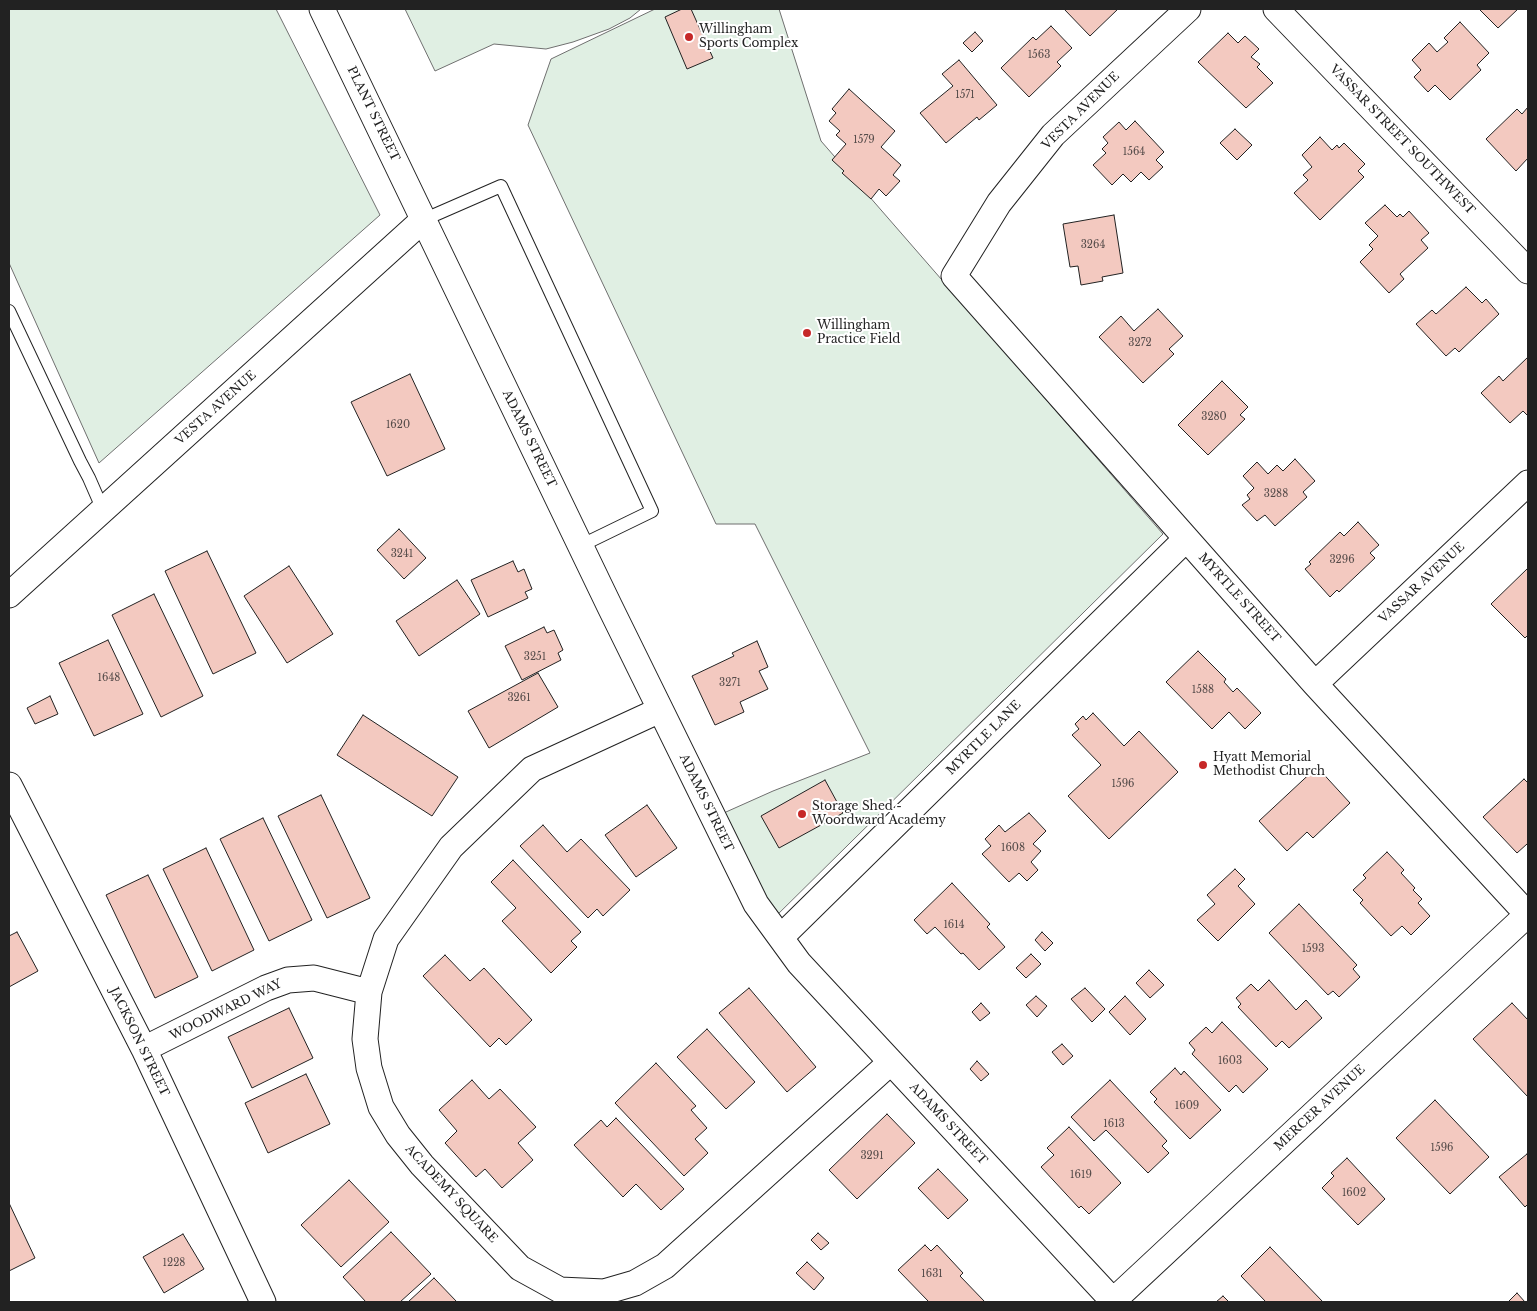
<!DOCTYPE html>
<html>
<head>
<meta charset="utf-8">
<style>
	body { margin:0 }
	#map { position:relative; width:1537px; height:1311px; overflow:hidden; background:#fff; font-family:"Libre Baskerville",serif }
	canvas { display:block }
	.frame { position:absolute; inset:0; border:10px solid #222; pointer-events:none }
</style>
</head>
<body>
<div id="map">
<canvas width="1537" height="1311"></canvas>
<div class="frame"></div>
</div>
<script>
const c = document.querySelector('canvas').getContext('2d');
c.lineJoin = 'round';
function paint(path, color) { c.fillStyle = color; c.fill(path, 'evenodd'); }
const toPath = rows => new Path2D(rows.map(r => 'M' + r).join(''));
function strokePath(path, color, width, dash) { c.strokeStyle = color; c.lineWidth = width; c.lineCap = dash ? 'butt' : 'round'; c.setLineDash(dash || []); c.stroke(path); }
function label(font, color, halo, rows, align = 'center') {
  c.font = font + ' "Libre Baskerville",serif'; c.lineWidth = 4; c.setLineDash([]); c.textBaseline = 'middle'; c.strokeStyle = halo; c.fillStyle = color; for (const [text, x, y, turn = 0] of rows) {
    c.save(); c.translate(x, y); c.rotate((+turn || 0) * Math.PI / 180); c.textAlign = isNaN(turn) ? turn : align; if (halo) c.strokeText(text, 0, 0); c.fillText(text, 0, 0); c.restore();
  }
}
const green = toPath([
	[9,9,276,9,380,215,99,463,9,263,9,9],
	[405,9,641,9,630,18,609,29,573,42,546,49,494,44,435,71,405,9],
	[655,9,779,9,821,141,1163,534,771,921,717,816,773,791,870,753,755,524,716,524,528,125,551,59,655,9]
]);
const building = toPath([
	[682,9,691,9,713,58,687,69,665,17,682,9],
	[1064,9,1118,9,1090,36,1064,9],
	[1479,9,1518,9,1498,28,1479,9],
	[1460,22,1489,53,1477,65,1481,70,1450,100,1435,85,1428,92,1414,77,1421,70,1412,60,1429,43,1437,52,1448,42,1444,38,1460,22],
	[1051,26,1072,48,1057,62,1061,66,1029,97,1001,68,1033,37,1036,40,1051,26],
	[975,32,983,41,972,52,963,43,975,32],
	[1228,33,1238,43,1245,36,1259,49,1251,57,1260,64,1257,67,1273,83,1246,108,1198,62,1228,33],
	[959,60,997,105,979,120,977,117,946,143,920,113,953,86,942,74,959,60],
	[849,89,895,131,881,147,901,165,893,175,900,181,886,196,879,189,871,199,842,173,844,171,832,160,846,144,836,135,840,131,829,121,836,113,832,109,849,89],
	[1528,107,1528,158,1516,171,1486,139,1517,109,1522,114,1528,107],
	[1135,121,1164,152,1156,160,1163,167,1149,180,1141,172,1131,182,1123,174,1112,185,1093,165,1106,153,1102,149,1108,143,1103,137,1119,122,1126,130,1135,121],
	[1235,129,1252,145,1237,160,1220,143,1235,129],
	[1320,137,1332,150,1337,145,1339,148,1344,143,1365,164,1358,171,1364,177,1320,220,1294,193,1308,180,1303,175,1312,167,1302,155,1320,137],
	[1385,205,1397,217,1400,214,1403,217,1409,211,1429,233,1421,240,1428,248,1400,274,1404,279,1389,293,1360,262,1373,249,1369,245,1378,236,1365,223,1385,205],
	[1114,215,1123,273,1102,277,1103,281,1081,285,1078,266,1070,267,1063,224,1114,215],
	[1466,287,1482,303,1486,299,1499,314,1459,352,1455,348,1446,356,1416,324,1432,310,1436,314,1466,287],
	[1158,309,1183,336,1169,349,1174,354,1143,383,1099,337,1121,316,1134,331,1158,309],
	[1528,357,1528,416,1523,411,1510,423,1481,393,1499,376,1503,381,1528,357],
	[410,374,445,449,387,476,351,402,410,374],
	[1222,381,1248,407,1240,415,1245,419,1208,455,1178,425,1222,381],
	[1295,459,1315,481,1303,492,1307,497,1275,526,1265,515,1257,521,1242,505,1250,499,1247,495,1254,488,1243,476,1257,462,1268,474,1277,465,1283,471,1295,459],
	[1358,522,1379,545,1370,553,1375,558,1339,592,1337,590,1330,597,1305,569,1311,564,1309,562,1340,532,1344,536,1358,522],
	[399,529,426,558,404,579,377,550,399,529],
	[207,551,256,653,213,674,165,571,207,551],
	[513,561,518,572,524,569,532,589,525,592,528,598,488,617,471,580,513,561],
	[289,566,333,634,287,663,244,596,289,566],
	[1528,568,1528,635,1525,638,1491,604,1528,568],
	[457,580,480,614,419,656,396,621,457,580],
	[154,594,203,696,161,717,112,615,154,594],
	[544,627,547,633,554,630,563,650,558,653,561,660,522,680,505,646,544,627],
	[108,640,143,714,94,736,59,663,108,640],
	[757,641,768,667,759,671,768,689,740,702,744,712,715,725,692,676,734,656,732,653,757,641],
	[1198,651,1226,679,1224,682,1233,692,1237,688,1261,713,1245,729,1229,712,1212,729,1166,682,1198,651],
	[538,673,558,707,489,748,468,711,538,673],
	[50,696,58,714,35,724,27,708,50,696],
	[1093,713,1124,746,1139,731,1178,772,1109,839,1068,796,1101,765,1072,735,1079,729,1075,724,1083,716,1086,720,1093,713],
	[363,715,458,777,432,816,337,755,363,715],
	[1317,767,1350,803,1313,838,1307,832,1287,851,1259,821,1317,767],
	[1524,779,1528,783,1528,845,1527,844,1517,853,1483,817,1524,779],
	[825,780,843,813,779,848,761,816,825,780],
	[321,795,370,898,327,918,278,816,321,795],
	[647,805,677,848,636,877,605,835,647,805],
	[1029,813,1046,831,1033,844,1041,851,1031,862,1038,870,1027,881,1019,873,1009,882,982,854,991,846,985,839,999,825,1005,832,1029,813],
	[263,818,312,920,269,941,220,839,263,818],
	[543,825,567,852,581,839,630,890,603,916,597,909,588,918,520,846,543,825],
	[206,848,254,950,212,971,163,869,206,848],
	[1387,852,1404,870,1401,873,1415,888,1413,890,1422,899,1418,903,1430,916,1411,935,1402,926,1391,936,1360,903,1363,900,1353,890,1366,878,1363,875,1387,852],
	[513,860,581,932,571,941,577,947,551,973,502,921,516,908,491,882,513,860],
	[1235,869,1245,879,1238,886,1255,904,1218,941,1197,920,1215,904,1207,895,1235,869],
	[148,875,198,977,155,998,106,895,148,875],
	[952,883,990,924,987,927,1005,947,979,970,963,953,961,954,935,927,927,934,914,920,952,883],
	[1299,904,1357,965,1353,969,1360,977,1339,997,1333,991,1328,995,1269,933,1299,904],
	[17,932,38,971,9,987,9,936,17,932],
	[1042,932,1053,943,1045,951,1035,940,1042,932],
	[1031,954,1041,964,1026,978,1016,968,1031,954],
	[445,955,470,981,484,968,532,1020,506,1045,499,1038,490,1047,423,976,445,955],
	[1149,970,1164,985,1150,998,1136,983,1149,970],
	[1269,980,1296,1010,1306,1000,1322,1018,1289,1048,1282,1041,1276,1047,1238,1007,1241,1004,1236,998,1251,984,1258,991,1269,980],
	[749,988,816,1067,787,1092,719,1013,749,988],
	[1085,988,1105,1009,1092,1022,1071,999,1085,988],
	[1036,996,1047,1006,1037,1017,1026,1005,1036,996],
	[1125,996,1146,1019,1130,1035,1109,1012,1125,996],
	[981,1003,990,1013,980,1021,972,1012,981,1003],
	[1512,1003,1528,1020,1528,1097,1473,1039,1512,1003],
	[289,1008,313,1058,252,1088,228,1037,289,1008],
	[1222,1022,1268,1069,1243,1093,1236,1085,1229,1092,1192,1054,1195,1050,1189,1043,1206,1027,1212,1033,1222,1022],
	[707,1029,755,1082,726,1109,677,1057,707,1029],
	[1062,1044,1073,1056,1063,1065,1052,1052,1062,1044],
	[977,1061,989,1074,981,1081,970,1069,977,1061],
	[656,1063,696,1106,691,1110,707,1128,695,1139,708,1153,684,1176,615,1103,656,1063],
	[1175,1068,1181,1075,1184,1071,1221,1110,1190,1139,1154,1102,1157,1099,1150,1092,1175,1068],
	[306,1074,330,1124,268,1153,245,1103,306,1074],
	[472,1080,489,1099,500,1089,536,1127,518,1143,533,1160,502,1188,485,1169,476,1177,445,1143,457,1131,439,1110,472,1080],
	[1110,1080,1167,1141,1162,1146,1169,1153,1148,1173,1106,1130,1094,1141,1071,1117,1110,1080],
	[1435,1100,1489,1157,1450,1194,1396,1138,1435,1100],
	[887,1114,915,1143,857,1199,829,1170,887,1114],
	[616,1118,684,1189,661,1210,636,1184,623,1197,574,1145,601,1120,607,1127,616,1118],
	[1069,1127,1121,1183,1089,1214,1081,1206,1079,1208,1041,1167,1054,1155,1047,1148,1069,1127],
	[1527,1154,1528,1155,1528,1204,1525,1207,1499,1177,1527,1154],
	[1347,1158,1385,1199,1358,1225,1322,1188,1334,1176,1331,1173,1347,1158],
	[938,1169,968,1200,948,1219,918,1188,938,1169],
	[349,1180,389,1222,341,1267,301,1225,349,1180],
	[9,1203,35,1258,9,1271,9,1203],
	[391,1232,431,1274,400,1302,366,1302,343,1277,391,1232],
	[818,1233,829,1243,821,1250,811,1240,818,1233],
	[183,1234,204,1269,164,1293,143,1257,183,1234],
	[925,1245,931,1251,937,1245,963,1273,960,1276,985,1302,929,1302,898,1270,925,1245],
	[1270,1247,1323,1302,1266,1302,1241,1276,1270,1247],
	[807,1262,824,1278,814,1290,796,1273,807,1262],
	[434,1278,457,1302,408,1302,434,1278],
	[1517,1293,1525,1302,1508,1302,1517,1293],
	[1223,1296,1229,1302,1216,1302,1223,1296]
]);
const service = toPath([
	[423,220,501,186,652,511,580,546],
	[9,311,80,461,89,478,103,510]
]);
const minor = toPath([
	[322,9,609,605,756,904,799,963,1114,1302],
	[1188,9,1053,135,999,203,954,276,1315,684,1528,915],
	[1276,9,1528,271],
	[9,595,423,220],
	[1315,684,1528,483],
	[660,710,532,769,451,847,386,939,369,992,365,1039,369,1068,381,1107,398,1135,422,1165,520,1268,560,1290,604,1292,635,1283,665,1266,891,1062],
	[9,785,144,1049,263,1302],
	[781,937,1186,539],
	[144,1049,266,988,288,980,314,978,369,992],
	[1112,1302,1528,914]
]);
const markers = [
	[689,37,5,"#c62828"],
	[807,333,5,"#c62828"],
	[1203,765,5,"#c62828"],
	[802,814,5,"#c62828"]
];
const numberNames = [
	["1563",1039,55],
	["1571",965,95],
	["1579",864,140],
	["1564",1134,152],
	["3264",1093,245],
	["3272",1140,343],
	["3280",1214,417],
	["1620",398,425],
	["3288",1276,494],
	["3241",402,554],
	["3296",1342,560],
	["3251",535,657],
	["1648",109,678],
	["3271",730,683],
	["1588",1203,690],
	["3261",519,698],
	["1596",1123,784],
	["1608",1013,848],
	["1614",954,925],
	["1593",1313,949],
	["1603",1230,1061],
	["1609",1187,1106],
	["1613",1114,1124],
	["1596",1442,1148],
	["3291",872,1156],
	["1619",1081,1175],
	["1602",1354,1193],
	["1228",174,1263],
	["1631",932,1274]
];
const poiNames = [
	["Willingham",699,30],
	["Sports Complex",699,44],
	["Willingham",817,326],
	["Practice Field",817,340],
	["Hyatt Memorial",1213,758],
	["Methodist Church",1213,772],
	["Storage Shed -",812,807],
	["Woordward Academy",812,821]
];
const streetNames = [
	["VESTA AVENUE",1081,111,-45],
	["PLANT STREET",373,114,64],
	["VASSAR STREET SOUTHWEST",1402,140,46],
	["VESTA AVENUE",216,408,-42],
	["ADAMS STREET",529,439,64],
	["VASSAR AVENUE",1422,583,-43],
	["MYRTLE STREET",1239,598,48],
	["MYRTLE LANE",984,738,-45],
	["ADAMS STREET",706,803,64],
	["WOODWARD WAY",226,1010,-26],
	["JACKSON STREET",139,1042,64],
	["MERCER AVENUE",1320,1108,-43],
	["ADAMS STREET",948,1124,47],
	["ACADEMY SQUARE",451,1194,47]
];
paint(green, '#e0efe3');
strokePath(green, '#6f6f6f', 1);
paint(building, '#f3c9c0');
strokePath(building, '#222', 1);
strokePath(service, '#222', 14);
strokePath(minor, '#222', 27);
strokePath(service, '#fff', 12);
strokePath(minor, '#fff', 25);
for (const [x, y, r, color] of markers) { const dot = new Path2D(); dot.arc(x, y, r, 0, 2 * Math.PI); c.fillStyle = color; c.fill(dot); strokePath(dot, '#fff', 2); }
label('10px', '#564c4a', null, numberNames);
label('12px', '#222', '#fff', poiNames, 'left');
label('12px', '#222', '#fff', streetNames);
</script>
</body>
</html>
